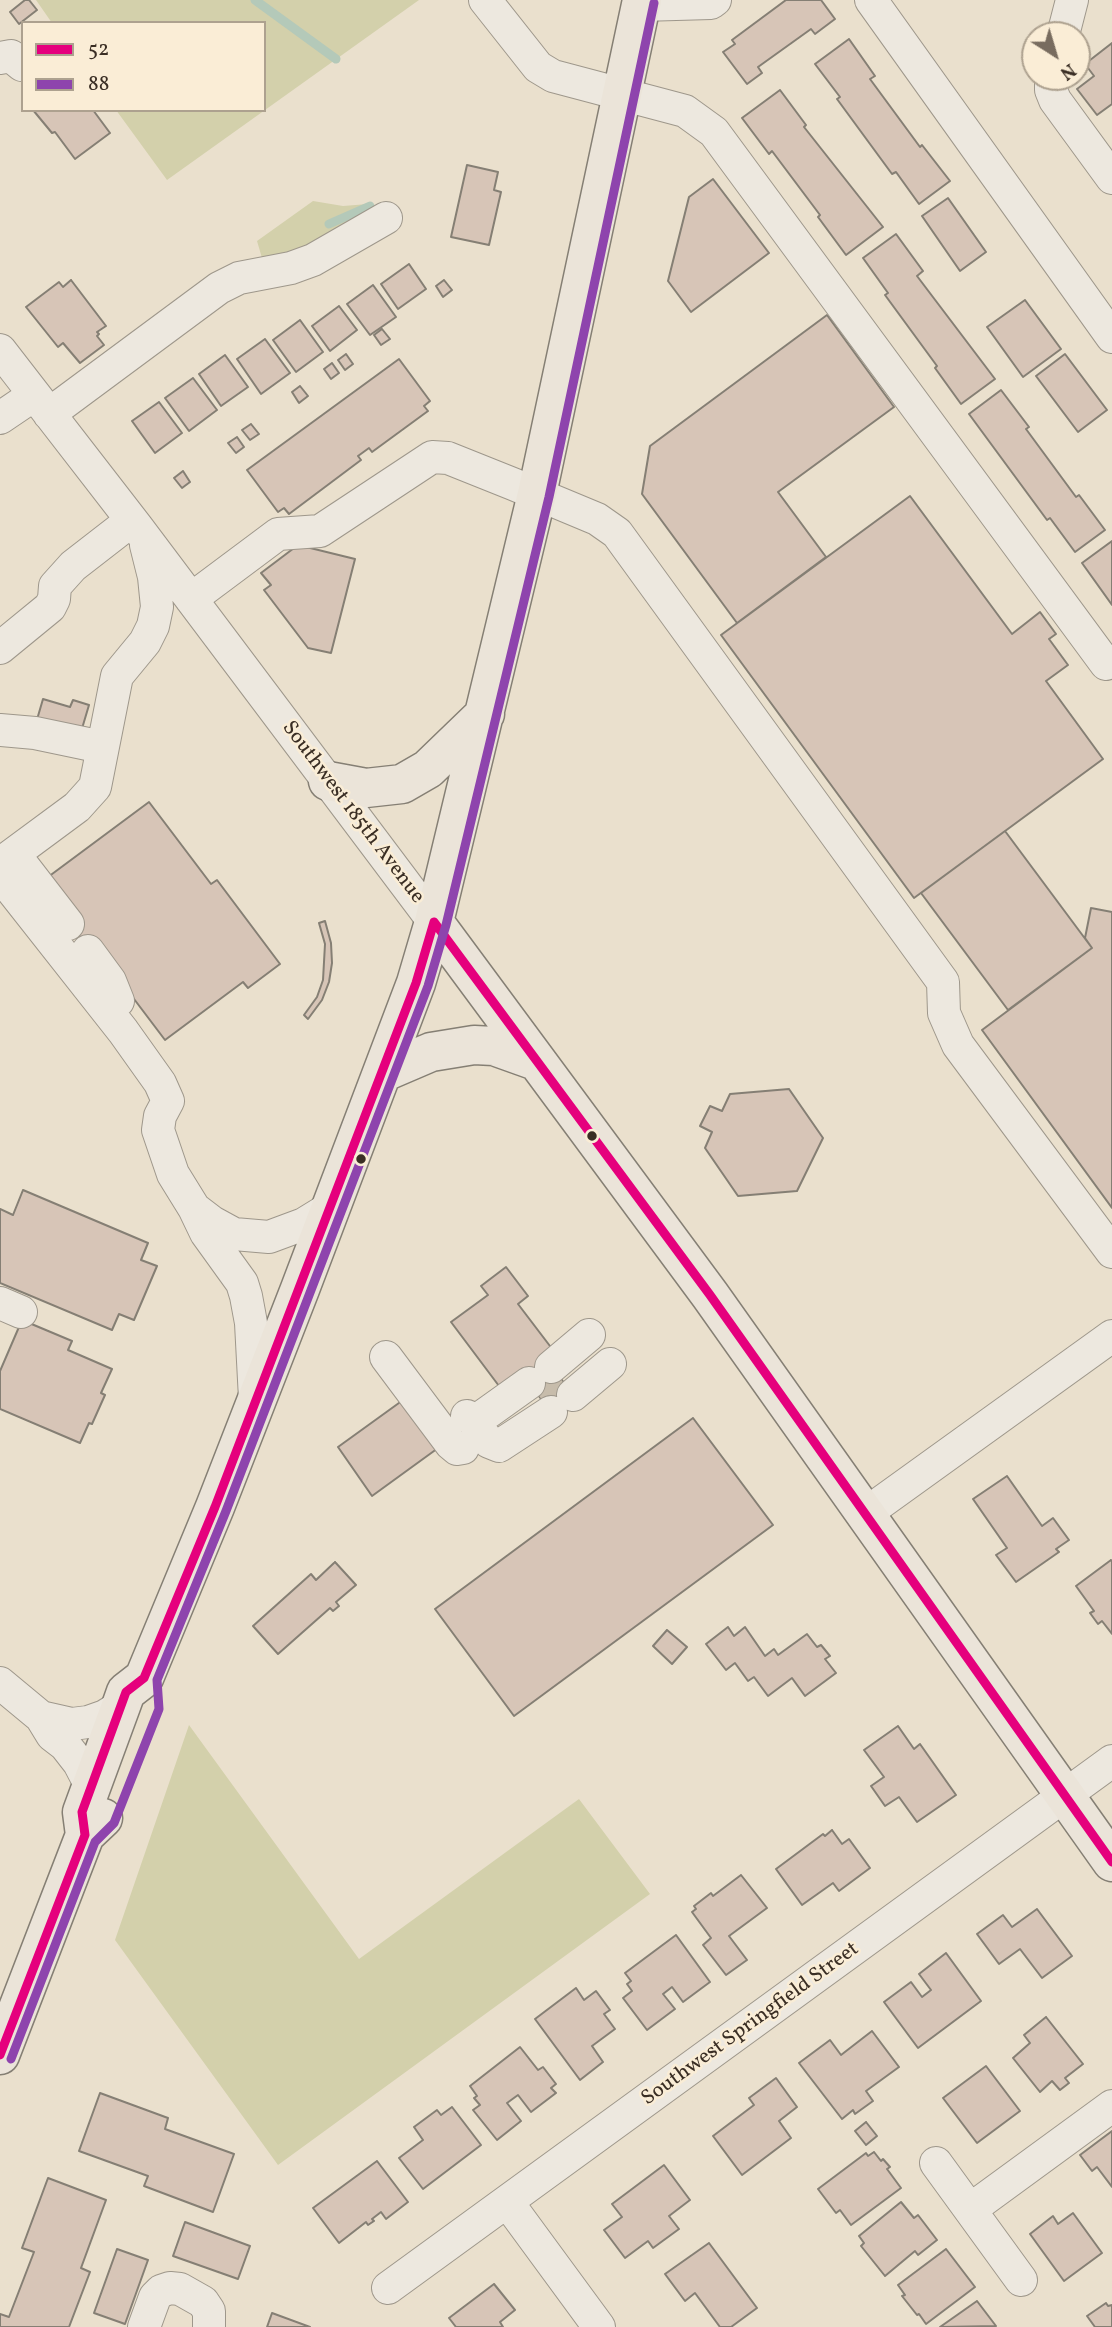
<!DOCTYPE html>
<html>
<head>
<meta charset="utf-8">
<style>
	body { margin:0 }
	#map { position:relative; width:1112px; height:2327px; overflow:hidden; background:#eae0cd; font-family:Vollkorn,serif }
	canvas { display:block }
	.legend { position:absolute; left:21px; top:21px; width:245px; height:91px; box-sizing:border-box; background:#faedd6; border:2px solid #ada18f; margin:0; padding:9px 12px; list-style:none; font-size:21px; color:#3a2e24 }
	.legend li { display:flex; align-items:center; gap:14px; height:35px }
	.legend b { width:35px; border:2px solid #ada18f }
	.north { position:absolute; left:1021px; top:21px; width:70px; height:70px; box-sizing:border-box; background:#faedd6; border:2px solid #ada18f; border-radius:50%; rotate:143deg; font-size:19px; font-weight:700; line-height:28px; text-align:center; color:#3a2e24 }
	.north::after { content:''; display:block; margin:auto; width:24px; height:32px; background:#786c5f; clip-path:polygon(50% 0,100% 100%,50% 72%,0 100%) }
</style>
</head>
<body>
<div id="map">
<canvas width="1112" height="2327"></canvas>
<ul class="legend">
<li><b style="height:9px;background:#e5007d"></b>52</li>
<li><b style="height:9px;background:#8e44ad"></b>88</li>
</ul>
<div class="north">N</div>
</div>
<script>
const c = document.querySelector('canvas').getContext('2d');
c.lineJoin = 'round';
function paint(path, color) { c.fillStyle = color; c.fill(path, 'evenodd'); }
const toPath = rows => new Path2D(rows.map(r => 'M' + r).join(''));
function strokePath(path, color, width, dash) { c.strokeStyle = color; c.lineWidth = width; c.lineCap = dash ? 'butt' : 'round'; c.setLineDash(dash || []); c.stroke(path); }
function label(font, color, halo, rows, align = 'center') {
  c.font = font + ' Vollkorn,serif'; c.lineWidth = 5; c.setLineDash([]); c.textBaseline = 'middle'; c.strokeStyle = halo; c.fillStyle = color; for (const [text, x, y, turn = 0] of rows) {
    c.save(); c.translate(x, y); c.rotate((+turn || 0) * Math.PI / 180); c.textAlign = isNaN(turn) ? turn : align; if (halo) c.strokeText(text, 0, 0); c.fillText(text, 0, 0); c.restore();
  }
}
const green = toPath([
	[36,0,419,0,167,180,116,110,264,110,264,23,52,23],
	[313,201,343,206,368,204,373,210,298,254,262,258,257,241],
	[189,1725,359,1959,579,1799,650,1894,278,2165,115,1940]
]);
const stream = toPath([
	[255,0,336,59],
	[329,224,370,206]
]);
const building = toPath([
	[25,0,29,0,37,10,19,24,10,12,25,0],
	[786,0,821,0,835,19,815,34,811,29,758,67,762,73,747,84,723,52,735,44,732,40,786,0],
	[849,39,875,76,870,79,920,147,922,145,950,181,919,204,896,172,892,174,837,99,840,97,815,64,849,39],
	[1112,43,1112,104,1097,115,1077,89,1094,76,1085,64,1112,43],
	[780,90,806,125,804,127,883,227,846,255,818,217,820,215,772,151,769,154,742,118,780,90],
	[33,110,93,110,110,133,75,159,55,132,52,133,33,110],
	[467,165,498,172,494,190,501,192,489,245,451,237,467,165],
	[713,179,769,253,691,312,668,281,689,197,713,179],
	[948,198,986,252,960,271,922,216,948,198],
	[896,234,923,271,917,276,995,379,961,404,935,368,937,366,885,295,888,293,863,258,896,234],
	[409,264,426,289,398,309,381,284,409,264],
	[71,280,106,326,97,332,99,334,97,336,104,345,80,363,63,343,58,347,26,307,59,282,63,287,71,280],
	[444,280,452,290,443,297,436,286,444,280],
	[373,285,396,317,370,335,347,304,373,285],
	[1025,300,1061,349,1023,377,987,327,1025,300],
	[339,306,357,330,330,351,312,326,339,306],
	[827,315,894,407,778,492,826,557,737,623,642,494,650,446,827,315],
	[300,320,323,352,296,372,273,340,300,320],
	[382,329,390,339,381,345,374,335,382,329],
	[265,339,290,373,261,394,237,359,265,339],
	[346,354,353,364,345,370,338,360,346,354],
	[1065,354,1107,410,1078,432,1036,376,1065,354],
	[225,355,248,387,221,406,199,374,225,355],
	[399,359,430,401,424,406,428,411,372,452,369,448,358,456,361,460,289,514,284,508,278,512,247,470,399,359],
	[332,363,339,373,331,379,324,369,332,363],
	[193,378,217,410,189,431,165,398,193,378],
	[300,386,308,396,299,403,292,392,300,386],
	[1001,390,1029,427,1026,429,1076,497,1079,495,1105,530,1075,552,1050,518,1047,520,969,414,1001,390],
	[159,402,182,433,155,453,132,421,159,402],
	[251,424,259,434,250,440,242,430,251,424],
	[237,437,244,447,236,453,228,443,237,437],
	[183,471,190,482,182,488,174,478,183,471],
	[910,496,1012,634,1040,612,1056,634,1049,639,1068,665,1046,681,1103,759,914,898,721,635,910,496],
	[1112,541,1112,605,1082,563,1112,541],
	[298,545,355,559,331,653,308,648,264,590,271,585,261,573,298,545],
	[43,699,70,707,73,700,89,705,78,742,36,723,43,699],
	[149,802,211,884,217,880,280,964,248,988,243,982,165,1040,94,946,87,952,67,925,44,880,149,802],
	[1005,831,1092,948,1008,1010,921,893,1005,831],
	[1091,908,1112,912,1112,1208,982,1030,1092,948,1085,938,1091,908],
	[325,921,331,943,332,963,329,982,322,1000,308,1019,304,1015,317,997,323,980,325,944,319,923,325,921],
	[789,1089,823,1138,797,1191,738,1196,705,1148,712,1132,700,1126,710,1106,722,1111,730,1094,789,1089],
	[23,1190,148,1243,141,1260,157,1266,134,1320,119,1314,112,1330,0,1283,0,1209,13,1215,23,1190],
	[506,1267,528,1296,518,1304,553,1350,545,1357,573,1395,551,1412,522,1374,502,1390,451,1322,488,1295,481,1286,506,1267],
	[22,1320,72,1341,68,1350,112,1369,101,1393,105,1395,92,1424,89,1423,80,1443,0,1409,0,1371,22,1320],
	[410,1395,445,1443,372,1496,338,1447,410,1395],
	[693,1418,773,1525,514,1716,435,1609,693,1418],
	[1007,1476,1042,1526,1053,1518,1069,1540,1056,1549,1059,1552,1016,1582,996,1555,1007,1548,973,1499,1007,1476],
	[1111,1560,1112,1562,1112,1634,1102,1621,1098,1624,1090,1613,1094,1611,1076,1586,1111,1560],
	[335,1562,356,1585,336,1602,339,1606,333,1611,330,1608,278,1654,253,1626,311,1574,316,1580,335,1562],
	[728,1627,734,1636,745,1627,765,1656,774,1649,778,1655,807,1634,817,1647,821,1645,830,1656,825,1659,836,1673,805,1696,792,1678,768,1696,754,1677,748,1681,735,1663,726,1670,706,1644,728,1627],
	[667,1630,687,1647,672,1664,653,1646,667,1630],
	[898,1726,914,1749,920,1744,956,1795,917,1822,899,1797,885,1806,871,1786,884,1777,864,1750,898,1726],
	[832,1830,842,1844,849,1839,870,1868,839,1891,833,1883,802,1905,776,1869,823,1834,825,1836,832,1830],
	[741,1875,767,1908,729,1936,747,1960,726,1975,703,1945,711,1938,692,1912,696,1909,694,1906,711,1893,713,1896,741,1875],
	[1037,1909,1072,1956,1042,1978,1020,1949,999,1964,977,1934,1003,1915,1012,1927,1037,1909],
	[676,1935,710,1982,683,2002,672,1987,663,1994,675,2009,647,2030,623,1998,632,1991,627,1984,631,1981,625,1973,676,1935],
	[946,1953,981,2001,918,2048,884,2002,911,1982,922,1997,931,1990,919,1974,946,1953],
	[576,1988,584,2000,596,1991,610,2010,604,2014,615,2029,592,2046,603,2062,580,2080,535,2019,576,1988],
	[1046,2017,1083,2064,1065,2078,1069,2083,1060,2090,1052,2081,1040,2092,1013,2058,1030,2043,1024,2035,1046,2017],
	[872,2031,899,2067,866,2091,873,2101,855,2114,853,2110,842,2119,799,2063,830,2040,841,2055,872,2031],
	[520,2047,538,2070,543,2067,556,2084,551,2088,556,2093,531,2112,518,2095,507,2103,521,2121,497,2140,473,2110,480,2105,474,2098,477,2096,470,2086,520,2047],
	[986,2066,1020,2111,977,2143,943,2098,986,2066],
	[776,2078,797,2107,779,2121,791,2138,742,2175,713,2136,754,2105,749,2098,776,2078],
	[100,2093,168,2118,165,2129,234,2154,213,2212,144,2186,148,2176,79,2151,100,2093],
	[452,2107,481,2145,423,2189,399,2158,423,2140,414,2127,437,2110,441,2115,452,2107],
	[866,2122,877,2136,866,2145,855,2131,866,2122],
	[1112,2131,1112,2187,1097,2167,1092,2171,1080,2155,1112,2131],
	[874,2152,881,2161,883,2159,890,2167,887,2169,901,2188,851,2225,840,2210,836,2213,818,2189,866,2153,868,2156,874,2152],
	[377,2161,408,2202,386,2219,381,2212,372,2219,374,2221,368,2225,366,2222,339,2243,313,2208,377,2161],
	[664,2165,690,2200,669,2216,679,2229,653,2248,648,2241,625,2258,604,2230,622,2217,612,2204,664,2165],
	[48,2178,106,2200,81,2268,90,2272,69,2327,0,2327,0,2314,9,2317,34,2252,22,2248,48,2178],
	[901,2202,914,2218,918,2215,937,2240,918,2255,915,2251,885,2276,861,2246,864,2243,859,2236,901,2202],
	[1073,2213,1102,2253,1064,2281,1030,2234,1053,2216,1058,2224,1073,2213],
	[185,2222,250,2246,238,2279,173,2256,185,2222],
	[709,2243,757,2308,731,2327,720,2327,695,2293,685,2301,665,2274,709,2243],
	[117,2249,148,2260,125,2324,94,2313,117,2249],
	[946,2249,975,2287,926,2324,919,2314,917,2315,902,2296,905,2295,898,2285,946,2249],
	[494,2284,515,2310,500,2322,503,2327,456,2327,449,2318,494,2284],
	[977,2301,996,2326,940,2327,977,2301],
	[1106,2303,1108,2306,1112,2305,1112,2327,1095,2327,1087,2316,1106,2303],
	[272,2313,310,2327,267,2327,272,2313]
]);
const minorTunnel = toPath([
	[540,1397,562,1381]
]);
const minor = toPath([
	[485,0,538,67,553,76,685,111,714,132,1106,664],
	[871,0,1112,337],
	[641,5,711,3,715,0],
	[1063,35,1072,0],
	[0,58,11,56,22,65],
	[1051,77,1051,90,1055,100,1112,178],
	[0,350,137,527,434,922],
	[49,414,219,288,239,278,291,268,313,260,386,218],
	[0,418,34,395],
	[191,599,278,534,320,531,432,457,448,458,513,484,597,519,617,533,943,982,944,1013,958,1045,1112,1252],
	[0,648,50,607,54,599,55,586,73,566,131,521],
	[0,730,35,733,102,747],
	[14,854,68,924],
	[0,864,77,807,95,787,117,676,145,642,153,626,157,607,154,577,146,545],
	[0,875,123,1031,160,1083,168,1101,160,1116,158,1130,173,1174,194,1208,206,1233,242,1283,246,1296,251,1323,255,1399],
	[88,951,110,981,118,1001],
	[195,1209,212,1222,234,1234,269,1237,304,1224,330,1208],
	[0,1303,21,1312],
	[386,1357,451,1444,457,1449,463,1448],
	[551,1367,589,1335],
	[573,1395,610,1364],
	[467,1416,475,1420,480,1418,529,1383],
	[477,1427,489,1442,499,1446,551,1412],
	[865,1514,1112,1336],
	[0,1683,41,1717,52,1735,65,1745,79,1763,91,1786],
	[41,1717,72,1724,88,1722,105,1716,121,1706],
	[936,2163,1021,2280],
	[508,2203,599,2327],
	[971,2209,1112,2106],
	[388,2288,1112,1761],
	[144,2327,155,2297,161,2291,170,2288,180,2289,203,2302,209,2311,209,2327]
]);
const major = toPath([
	[328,781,366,788,402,784,428,769,485,714],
	[434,922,710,1295,1112,1862],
	[382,1073,431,1052,474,1045,494,1046,536,1061],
	[85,1835,82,1812,121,1706,126,1692,144,1678,215,1507,300,1289,416,983,434,922,537,494,642,0],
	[0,2055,85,1835,103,1818]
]);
const bus1 = toPath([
	[434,922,710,1295,1112,1862],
	[0,2055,85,1835,82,1812,126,1692,144,1678,215,1507,416,983,434,922]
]);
const bus2 = toPath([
	[11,2059,95,1842,114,1823,159,1709,157,1680,226,1511,428,986,446,925,549,497,654,3]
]);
const markers = [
	[592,1136,6,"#3a2e24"],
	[361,1159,6,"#3a2e24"]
];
const streetNames = [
	["Southwest 185th Avenue",352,813,53],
	["Southwest Springfield Street",751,2025,-36]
];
paint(green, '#d3d0ab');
strokePath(stream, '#b4c9b9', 9);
paint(building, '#d7c5b7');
strokePath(building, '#857f74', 2);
strokePath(minorTunnel, '#c7bcab', 32, [32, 16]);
strokePath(minor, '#9e978b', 34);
strokePath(major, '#857f74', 41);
strokePath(minor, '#ede8df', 32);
strokePath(major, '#ebe4d9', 38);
strokePath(bus1, '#e5007d', 9);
strokePath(bus2, '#8e44ad', 9);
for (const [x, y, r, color] of markers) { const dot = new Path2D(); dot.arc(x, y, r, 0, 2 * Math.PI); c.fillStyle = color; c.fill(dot); strokePath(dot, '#faedd6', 2.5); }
label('21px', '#3a2e24', '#faedd6', streetNames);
</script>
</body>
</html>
